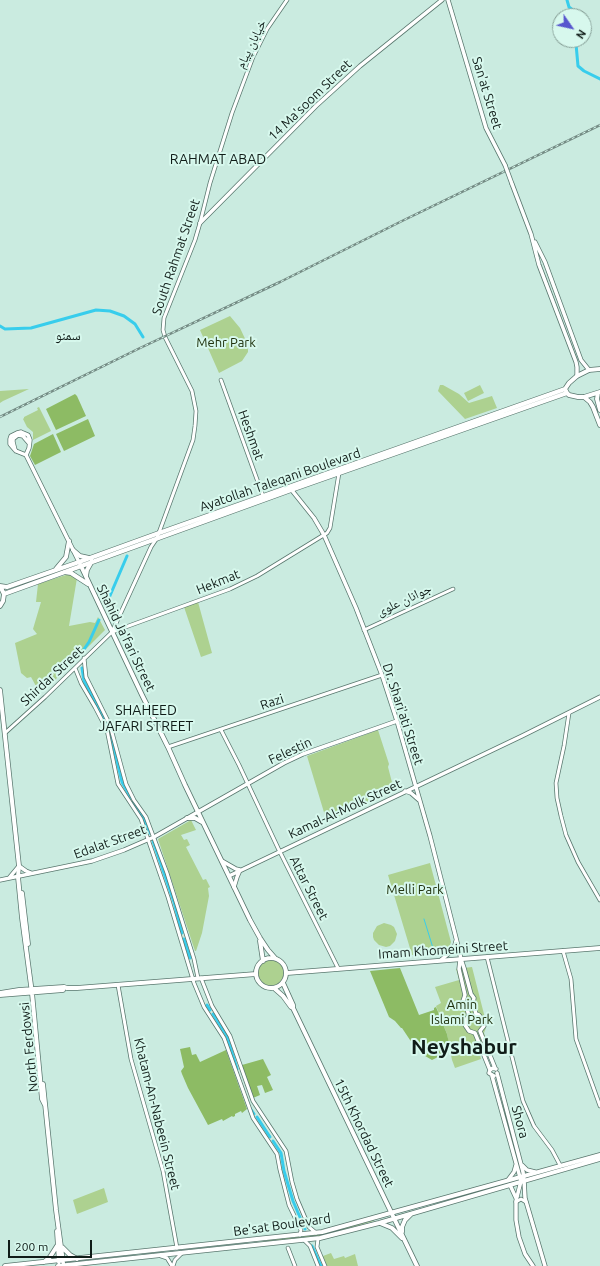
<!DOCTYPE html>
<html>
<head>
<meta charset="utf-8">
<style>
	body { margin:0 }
	#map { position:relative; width:600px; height:1266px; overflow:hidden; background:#caebe0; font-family:Ubuntu,sans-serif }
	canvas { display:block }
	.north { position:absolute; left:552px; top:8px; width:40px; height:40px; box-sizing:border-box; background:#d7f8ed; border:1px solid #87a098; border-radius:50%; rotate:124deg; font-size:11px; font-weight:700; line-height:16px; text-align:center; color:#101c18 }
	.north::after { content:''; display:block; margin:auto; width:14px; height:18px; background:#5756ce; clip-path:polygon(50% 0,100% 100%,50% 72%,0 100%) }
	.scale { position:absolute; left:8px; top:1240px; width:84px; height:18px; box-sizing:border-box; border:2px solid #101c18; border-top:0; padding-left:5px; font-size:12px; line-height:14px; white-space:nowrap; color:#101c18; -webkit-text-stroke:3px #d7f8ed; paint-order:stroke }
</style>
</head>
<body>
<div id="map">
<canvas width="600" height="1266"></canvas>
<div class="north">N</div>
<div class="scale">200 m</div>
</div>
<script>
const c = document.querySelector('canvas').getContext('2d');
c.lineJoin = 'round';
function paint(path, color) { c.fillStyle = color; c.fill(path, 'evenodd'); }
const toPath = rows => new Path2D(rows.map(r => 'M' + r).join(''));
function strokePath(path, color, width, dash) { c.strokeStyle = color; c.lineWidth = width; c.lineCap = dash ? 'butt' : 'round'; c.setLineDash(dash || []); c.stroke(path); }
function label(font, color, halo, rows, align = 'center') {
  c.font = font + ' Ubuntu,"Noto Naskh Arabic",sans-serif'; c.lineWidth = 4; c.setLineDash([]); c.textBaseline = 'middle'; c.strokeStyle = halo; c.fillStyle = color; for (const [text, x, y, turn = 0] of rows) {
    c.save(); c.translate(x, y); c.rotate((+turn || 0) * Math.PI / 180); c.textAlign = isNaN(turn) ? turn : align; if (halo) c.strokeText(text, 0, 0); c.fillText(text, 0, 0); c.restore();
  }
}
const green = toPath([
	[230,316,240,328,248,345,248,352,242,361,219,373,200,330],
	[440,385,443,385,459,394,469,403,492,396,497,408,465,419,438,391],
	[480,385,484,393,468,401,464,393],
	[29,389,3,401,0,403,0,391],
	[39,407,51,431,33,440,33,432,27,427,23,419,24,418,24,417,38,410,37,408],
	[69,574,77,578,69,626,90,622,95,623,98,617,105,630,52,683,50,681,48,684,45,683,41,688,38,686,37,688,31,677,27,678,21,673,15,643,37,634,33,629,41,602,36,602,38,584],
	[198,602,212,653,201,657,184,607],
	[378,730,389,764,388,767,394,790,331,820,326,819,307,756],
	[191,820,196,830,181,835,184,840,187,839,190,845,186,847,203,880,206,879,210,887,208,888,209,896,202,933,196,951,195,951,158,839],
	[430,863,451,942,450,945,445,951,412,955,388,875],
	[384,923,391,925,394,927,397,934,395,941,390,946,386,947,379,945,374,940,373,937,373,933,377,926],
	'258 973a13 13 0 1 1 26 0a13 13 0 1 1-26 0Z',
	[472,967,486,1022,486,1028,484,1033,491,1051,480,1055,481,1059,455,1068,452,1060,447,1034,436,1006,441,1003,435,987,459,980,456,969],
	[104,1188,108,1202,77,1214,73,1200],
	[374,1220,374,1221,322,1236,260,1242,269,1240,322,1234],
	[331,1253,334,1259,344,1256,345,1258,355,1254,358,1266,327,1266,323,1256]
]);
const forest = toPath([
	[75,394,77,396,86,416,56,430,46,409],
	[88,419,95,436,64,451,56,434],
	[53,434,61,452,35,465,30,456,34,444],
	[400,968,419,1015,434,1010,434,1008,436,1007,447,1034,450,1048,447,1048,448,1052,432,1060,420,1053,410,1040,402,1028,401,1028,395,1021,389,1017,370,971],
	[190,1047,192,1055,196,1054,200,1062,226,1050,247,1109,242,1113,241,1111,235,1114,235,1116,233,1117,232,1116,223,1121,222,1119,208,1125,188,1088,182,1074,181,1071,184,1067,180,1049],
	[263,1059,271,1075,267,1077,273,1090,265,1093,262,1085,257,1086,260,1095,253,1098,242,1065]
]);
const stream = toPath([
	[424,919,433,948]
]);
const canal = toPath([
	[567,0,569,7,580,16],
	[578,40,576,44,578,66,584,71,600,79],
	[0,326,5,329,31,328,96,310,110,311,124,316,135,324,143,337],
	[106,605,127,556],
	[80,655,89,642,99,620],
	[82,668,84,681,109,727,122,782,131,798],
	[133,802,143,817,149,833],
	[153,841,174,902,182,933],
	[184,939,190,958],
	[207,1005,210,1010],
	[213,1014,227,1036,237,1069],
	[250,1108,254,1114],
	[257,1117,270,1137],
	[273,1141,281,1153,284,1171,293,1201,305,1229],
	[312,1246,321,1266]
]);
const tertiary = toPath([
	[221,380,263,496],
	[364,630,453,589],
	[112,632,230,589,257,576,327,533,330,528,339,473],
	[84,658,86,677,110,725,126,784,134,800,146,817,167,873,194,959,198,978],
	[75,668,81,683,95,707,107,730,118,784,141,819,168,897,194,983,204,1007,224,1038,253,1118,277,1154,280,1170,289,1205,301,1230,300,1235],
	[569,713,564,746,556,783,557,798,561,816,566,835,578,862,600,900],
	[221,730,239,765,278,848,338,968],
	[5,733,45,697,112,632,151,547,157,538,193,440,195,426,196,411,192,391,165,337,163,330,164,318,195,240,200,223,210,183,232,113,253,57,267,29,287,0],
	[168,747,382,675],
	[563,951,571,979,576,1039,600,1106],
	[487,957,523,1101,534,1126,552,1150,560,1165],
	[201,978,212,1006,230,1036,253,1101,286,1151,292,1182,297,1199,309,1227,316,1233],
	[118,985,131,1059,163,1171,177,1248],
	[516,1202,521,1199,526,1202],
	[318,1239,317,1247,325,1266],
	[304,1240,310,1246,318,1266],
	[288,1248,295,1266],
	[161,1256,167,1258,172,1266],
	[173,1266,175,1260,182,1253]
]);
const secondary = toPath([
	[448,0,486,128,505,165],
	[512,184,531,234,539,265,576,362,577,367,577,376],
	[200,223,316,106,360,66,442,0],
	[535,242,545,262,581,360,589,370],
	[21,432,28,435,30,440,29,448,26,455,16,451,10,444,10,439,11,436,17,433,21,432],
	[15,450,13,442,13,439,18,435,23,436,29,443],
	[26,455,81,566],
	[290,488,314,518,324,535,356,608,382,675,397,721,430,836,456,938,461,959,464,968,471,994,474,998,473,1003,476,1014,479,1015,483,1020,484,1026,480,1031,495,1068],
	[405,791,411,793,419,800],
	[222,861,236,869,240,870,237,877,234,887],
	[229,876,522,736,600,697],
	[9,878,19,866,26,871,31,873],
	[0,880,92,861,124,850,154,837,284,763,303,754,397,721],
	[441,960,454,949,456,941],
	[460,960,459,969,465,995,463,1001,466,1005,469,1016,467,1018,465,1025,469,1031,475,1033,490,1070,489,1073,494,1076],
	[490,1070,493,1068,496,1069],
	[497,1073,523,1172,524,1180,525,1198,545,1266],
	[492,1076,521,1181,516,1201,516,1220,519,1237,525,1254,533,1266],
	[522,1165,527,1170,535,1172],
	[508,1180,514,1172,516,1165],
	[510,1185,516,1198]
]);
const primary = toPath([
	[600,369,589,370,577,376,569,383,565,389,567,393,569,395,578,397,584,397,600,392],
	[598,393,597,399,600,410],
	[584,397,590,402,593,407,600,425],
	[73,550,80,556,89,558],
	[81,566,142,695,168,747,185,785,250,920,260,938,268,950,275,958],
	[56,569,66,557,69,541],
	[64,572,71,573,88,584],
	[86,576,87,570,92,561],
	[0,586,7,587,79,562,159,533,565,389],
	[4,594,291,490,567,393],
	[0,606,3,601,4,594,0,586],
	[0,690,19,866,18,877,22,918,32,993,42,1099,45,1105],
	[187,818,195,818,202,822],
	[22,893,28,944],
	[260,941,263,961],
	'256 973a15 15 0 1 1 30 0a15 15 0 1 1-30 0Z',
	[287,973,600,948],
	[283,983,293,1005,293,1008,417,1266],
	[275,989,283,996,291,1007,293,1008],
	[0,993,19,990,64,987,67,988,77,988,256,974],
	[0,995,63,990],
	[43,1084,56,1210,63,1262],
	[380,1223,392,1228,402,1238],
	[57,1231,59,1262],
	[402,1232,402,1227,405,1220,411,1214],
	[62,1247,70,1255,77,1259],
	[44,1262,50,1257,57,1246],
	[5,1266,322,1232,600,1155],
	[58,1266,320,1238,379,1223,600,1159]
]);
const rail = toPath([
	[0,417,138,349,280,282,402,221,600,125]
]);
const secondaryBridge = toPath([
	[505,165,512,184]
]);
const streetNames = [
	["خیابان پیام",251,44,-64],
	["San'at Street",487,93,73],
	["14 Ma'soom Street",310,100,-44],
	["South Rahmat Street",176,257,-71],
	["Heshmat",251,435,70],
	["Ayatollah Taleqani Boulevard",280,480,-19],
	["Hekmat",218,582,-22],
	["جوانان علوی",404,600,-25],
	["Shahid Ja'fari Street",126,638,64],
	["Shirdar Street",52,676,-43],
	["Razi",272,702,-19],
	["Dr. Shari'ati Street",403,714,72],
	["Felestin",290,751,-25],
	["Kamal-Al-Molk Street",345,809,-25],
	["Edalat Street",110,842,-20],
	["Attar Street",309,888,63],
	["Imam Khomeini Street",443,950,-4],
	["North Ferdowsi",29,1047,-96],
	["Khatam-An-Nabeein Street",157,1114,76],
	["Shora",520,1122,75],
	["15th Khordad Street",364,1133,64],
	["Be'sat Boulevard",282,1225,-8]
];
const parkNames = [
	["Mehr Park",226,343],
	["Melli Park",415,890],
	["Amin",462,1005],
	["Islami Park",462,1020]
];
const neighbourhoodNames = [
	["RAHMAT ABAD",218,159],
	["سمنو",68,335],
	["SHAHEED",146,710],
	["JAFARI STREET",146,726]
];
const townNames = [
	["Neyshabur",464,1047]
];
paint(green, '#add190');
paint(forest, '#8dbb64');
strokePath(stream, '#38cdec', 1);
strokePath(canal, '#38cdec', 3);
strokePath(tertiary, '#59776e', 4.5);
strokePath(secondary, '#59776e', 5);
strokePath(primary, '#59776e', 5.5);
strokePath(tertiary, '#fff', 3);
strokePath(secondary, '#fff', 3.5);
strokePath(primary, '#fff', 4);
strokePath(rail, '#748b84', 2.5);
strokePath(rail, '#d7f8ed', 1, [3]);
strokePath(secondaryBridge, '#59776e', 5, []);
strokePath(secondaryBridge, '#fff', 3.5);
label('13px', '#101c18', '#d7f8ed', streetNames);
label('13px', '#20320e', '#d7f8ed', parkNames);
label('14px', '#101c18', '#d7f8ed', neighbourhoodNames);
label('bold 21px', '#101c18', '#d7f8ed', townNames);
</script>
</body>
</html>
